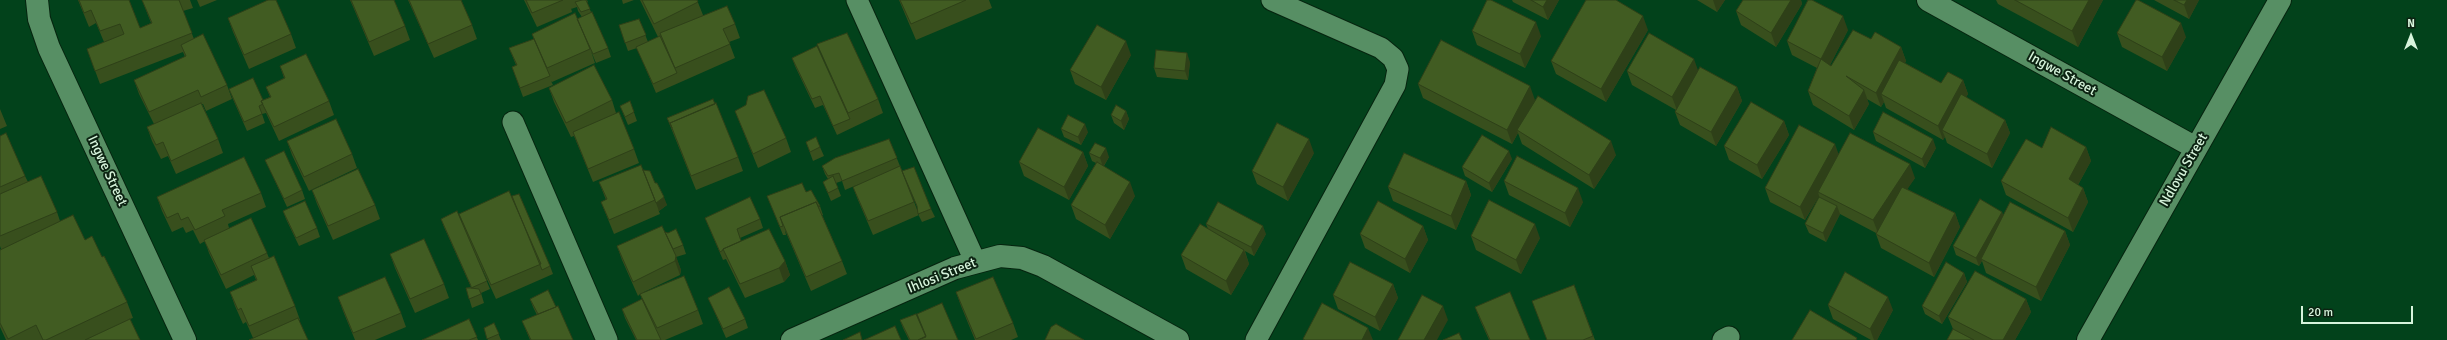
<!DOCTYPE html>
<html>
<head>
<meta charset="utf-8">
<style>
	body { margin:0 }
	#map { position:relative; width:2447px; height:340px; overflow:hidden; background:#02421b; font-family:Signika,sans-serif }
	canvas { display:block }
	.north { position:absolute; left:2391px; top:16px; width:40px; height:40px; -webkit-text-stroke:3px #0c2312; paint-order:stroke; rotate:0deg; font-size:11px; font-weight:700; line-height:16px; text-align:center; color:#d7f4dc }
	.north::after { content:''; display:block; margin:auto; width:14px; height:18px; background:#d7f4dc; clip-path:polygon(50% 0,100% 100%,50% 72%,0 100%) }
	.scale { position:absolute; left:2301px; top:306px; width:112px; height:18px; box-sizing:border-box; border:2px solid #d7f4dc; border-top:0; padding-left:5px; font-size:12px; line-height:14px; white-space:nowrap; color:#d7f4dc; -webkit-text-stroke:3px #0c2312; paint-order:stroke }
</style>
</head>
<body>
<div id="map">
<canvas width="2447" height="340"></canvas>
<div class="north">N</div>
<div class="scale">20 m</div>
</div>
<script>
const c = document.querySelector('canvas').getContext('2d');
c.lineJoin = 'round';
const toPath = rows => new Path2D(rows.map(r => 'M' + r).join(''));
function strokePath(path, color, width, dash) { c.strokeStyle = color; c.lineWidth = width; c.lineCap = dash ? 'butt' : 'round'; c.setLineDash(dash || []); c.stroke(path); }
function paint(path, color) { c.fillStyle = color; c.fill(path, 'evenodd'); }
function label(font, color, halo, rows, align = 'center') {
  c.font = font + ' Signika,sans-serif'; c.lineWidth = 4; c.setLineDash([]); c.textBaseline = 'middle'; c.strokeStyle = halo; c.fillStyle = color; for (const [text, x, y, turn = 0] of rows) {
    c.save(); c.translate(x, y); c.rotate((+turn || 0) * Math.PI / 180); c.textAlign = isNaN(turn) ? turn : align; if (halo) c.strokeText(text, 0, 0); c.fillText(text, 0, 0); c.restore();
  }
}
const service = toPath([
	[857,0,975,261],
	[513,122,607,340],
	[1256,340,1395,85,1398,69,1393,58,1381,48,1272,0],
	[1723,340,1729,337]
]);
const minor = toPath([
	[37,0,39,19,49,48,185,340],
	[1928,0,2196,148],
	[792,340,955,268,1000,256,1022,258,1043,266,1178,340],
	[2088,340,2280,0]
]);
const wall = toPath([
	[78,0,129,0,140,28,151,23,142,0,190,0,193,8,183,11,194,39,227,85,232,99,206,111,203,104,202,104,218,139,223,153,176,174,168,156,161,159,152,141,147,127,154,124,139,94,134,80,185,57,183,52,100,84,87,49,104,42,96,23,89,27],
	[197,0,217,0,200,7],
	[350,0,394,0,405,26,410,40,374,56,354,9],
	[408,0,461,0,472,25,477,39,434,58],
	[524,0,587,0,588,2,587,2,591,12,608,48,611,57,596,63,591,51,595,63,552,82,551,81,553,85,523,97,512,67,516,65,509,48,534,39,532,34,582,17,578,11,577,7,571,9,571,8,572,12,537,27],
	[622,0,634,0,623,4],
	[640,0,697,0,703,15,735,24,740,38,729,42,735,58,656,93,637,48,628,51,619,25,639,19,648,42,658,37],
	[899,0,989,0,992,8,916,40],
	[1512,0,1559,0,1548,20,1513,2],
	[1697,0,1725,0,1717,12],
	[1743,0,1801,0,1802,4,1776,47,1741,25,1736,11],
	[1996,0,2103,0,2078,47,1998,4],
	[2154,0,2199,0,2189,19],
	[228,18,291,34,296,48,249,69,233,32],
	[1648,30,1606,102,1556,74,1551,61],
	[1848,30,1830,65,1831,66,1871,39,1901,47,1906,61,1905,63,1941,83,1963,80,1968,94,1966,97,2005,120,2010,133,1992,168,1947,143,1945,137,1943,140,1886,108,1884,102,1881,107,1867,99,1869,104,1854,130,1813,105,1808,91,1817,68,1792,55,1787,41],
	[1472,31,1541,36,1525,68,1477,45],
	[2117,33,2186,37,2167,71,2122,47],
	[1131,55,1106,100,1075,84,1070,70],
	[792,58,878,99,883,113,837,135,823,105,815,108,795,66],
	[1190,62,1188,80,1157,77,1154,68],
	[280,66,329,101,334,115,279,141,266,113,262,114,265,123,247,131,232,97,229,89,263,100,270,97,266,87,284,78],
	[1698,70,1737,87,1742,101,1716,146,1680,125,1675,112,1676,110,1632,85,1627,71],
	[1418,84,1535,100,1531,108,1616,155,1594,189,1522,144,1518,133,1512,144,1423,98],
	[549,88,612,100,616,113,634,149,639,163,593,182,574,136,571,137,554,102],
	[630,101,637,121,628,125,620,106],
	[0,109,7,126,0,129],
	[735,111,786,138,791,152,758,168],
	[1126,111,1129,119,1124,130,1114,123,1111,115],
	[667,118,738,157,743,171,696,190],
	[1784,121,1789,135,1762,179,1729,160,1724,146],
	[1061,129,1088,132,1081,145,1064,137],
	[1873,132,1936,148,1925,168,1876,141],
	[0,136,25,176,28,182,57,212,60,221,85,240,102,257,127,302,133,318,130,319,140,340,6,340,0,327,0,250,1,249,0,246],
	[889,139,902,171,931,209,935,217,922,222,918,214,918,209,909,188,919,215,873,235,858,200,853,187,859,184,845,190,842,181,836,183,841,196,831,201,823,182,828,179,825,174,822,166],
	[287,141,352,154,357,168,309,191,292,155],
	[806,142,820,147,824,156,813,161],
	[2086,147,2091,161,2078,185,2083,188,2088,202,2073,232,2006,195,2001,181,2042,148],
	[1083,152,1088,166,1069,200,1024,176,1019,162],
	[1089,153,1109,157,1104,166,1135,196,1110,239,1076,219,1071,205,1096,163,1092,161],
	[1314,153,1288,201,1257,184,1252,171],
	[1838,154,1915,178,1907,189,1955,213,1960,227,1934,277,1881,248,1876,234,1876,233,1840,214,1826,242,1809,233,1805,224,1819,197,1819,196,1805,220,1770,202,1765,188],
	[1512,159,1492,192,1465,176,1462,167],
	[265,160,302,190,305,199,287,207,269,168],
	[643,170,655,183,667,205,659,211,658,209,660,214,614,234,601,202,606,200,599,182],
	[1466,181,1471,195,1456,230,1393,201,1388,187],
	[1504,181,1583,202,1570,227,1509,195],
	[312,190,375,205,380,219,333,240,317,204],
	[806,192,820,206,823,215,822,215,842,261,847,274,811,291,785,230,786,235,783,235,767,196],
	[261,193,266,207,228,224,229,228,267,253,269,258,295,306,300,320,253,338,246,322,243,324,235,306,230,292,256,280,254,275,226,289,209,253,205,241,200,244,193,230,186,233,183,227,172,232,162,211,157,197],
	[512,196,550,266,553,274,496,299,475,253,490,289,481,293,484,303,472,308,466,288,471,287,444,227,441,219,461,221],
	[283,211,317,228,320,237,299,246,286,219],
	[2002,212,2003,216,2065,231,2070,245,2041,301,1986,273,1982,261,1979,266,1956,255,1953,246],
	[705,218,760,219,763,228,740,238,741,241,785,261,790,275,784,282,745,298,726,259,723,260],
	[1206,224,1266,234,1254,256,1245,251,1249,264,1231,295,1186,269,1181,255,1208,229],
	[1423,226,1428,240,1410,273,1365,248,1360,234],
	[665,232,683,245,686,254,676,257,681,270,680,275,644,292,698,310,703,324,665,340,636,340,625,318,622,309,642,299,640,294,638,296,622,260,617,246],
	[1471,236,1540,238,1521,274,1476,250],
	[390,254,444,284,449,298,415,313,395,268],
	[1964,273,1967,282,1942,324,1925,314,1922,306],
	[1393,284,1398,298,1380,331,1338,309,1333,295],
	[1574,285,1595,340,1547,340],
	[956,292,1013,323,1018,337,1011,340,975,340,961,306],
	[338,297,401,313,406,327,375,340,355,340,343,311],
	[708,298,745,319,748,328,726,338,712,306],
	[530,299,573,340,530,340,522,321,537,315,533,307],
	[2026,299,2031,312,2015,340,1947,340,1953,329,1948,317],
	[1828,305,1893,310,1877,340,1871,340,1833,319],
	[1475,307,1530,340,1489,340,1480,320],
	[469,319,478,340,422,340],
	[900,320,958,340,909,340,903,328],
	[494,323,501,340,488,340,484,328]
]);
const shadedWall = toPath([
	[1547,0,1559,0,1548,20,1543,7],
	[1713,0,1725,0,1717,12],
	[1791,0,1801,0,1802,4,1776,47,1771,33],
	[2089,0,2103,0,2078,47,2072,31],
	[2187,0,2199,0,2189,19,2184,5],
	[1643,16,1648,30,1606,102,1601,89],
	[1843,16,1848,30,1826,73,1821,59],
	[1536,22,1541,36,1525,68,1520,54],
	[2181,23,2186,37,2167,71,2162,57],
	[1126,41,1131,55,1106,100,1101,87],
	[1901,47,1906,61,1886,97,1881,94,1884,102,1881,107,1876,93],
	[1187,53,1190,62,1188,80,1185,71],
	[1694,59,1699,73,1677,110,1672,97],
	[1963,80,1968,94,1947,132,1942,130,1945,137,1943,140,1938,126],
	[1530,86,1535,100,1519,131,1517,130,1518,133,1512,144,1507,130],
	[1737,87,1742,101,1716,146,1711,132],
	[1864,90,1869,104,1854,130,1849,116],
	[1126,111,1129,119,1124,130,1121,121],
	[2005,120,2010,133,1992,168,1987,154],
	[1784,121,1789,135,1762,179,1757,165],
	[1085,124,1088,132,1081,145,1078,137],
	[1309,139,1314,153,1288,201,1283,187],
	[1933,139,1936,148,1925,168,1922,159],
	[1611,141,1616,155,1594,189,1589,175],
	[1835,144,1840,158,1818,192,1819,196,1805,220,1800,207],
	[2086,147,2091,161,2074,192,2069,179],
	[1106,148,1109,157,1103,167,1100,158],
	[1509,151,1512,159,1492,192,1489,183],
	[1083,152,1088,166,1069,200,1064,187],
	[1910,164,1915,178,1878,233,1873,220],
	[1466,181,1471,195,1456,230,1451,216],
	[1130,182,1135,196,1110,239,1105,225],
	[1578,188,1583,202,1570,227,1565,213],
	[2083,188,2088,202,2073,232,2068,218],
	[664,197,667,205,659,211,656,203],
	[1837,206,1840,214,1826,242,1823,233],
	[2002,212,2005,221,1981,259,1982,261,1979,266,1976,258],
	[1955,213,1960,227,1934,277,1929,263],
	[1535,224,1540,238,1521,274,1516,260],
	[1263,226,1266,234,1254,256,1251,247],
	[1423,226,1428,240,1410,273,1405,259],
	[2065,231,2070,245,2041,301,2036,287],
	[1244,250,1249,264,1231,295,1226,281],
	[676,256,681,270,680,275,675,261],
	[785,261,790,275,784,282,779,268],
	[1964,273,1967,282,1942,324,1939,316],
	[1393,284,1398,298,1380,331,1375,317],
	[1888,297,1893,310,1877,340,1874,340,1870,329],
	[2026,299,2031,312,2015,340,2003,340],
	[1443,306,1448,320,1437,340,1424,340],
	[1368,328,1373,340,1362,340]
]);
const building = toPath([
	[79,0,129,0,140,28,152,23,142,0,179,0,192,33,95,71,87,49,124,34,120,24,100,31,91,10,84,13,79,0],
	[268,0,276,0,291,34,244,55,228,18,268,0],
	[351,0,394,0,405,26,369,42,351,0],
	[409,0,461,0,472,25,428,44,409,0],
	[526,0,563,0,532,13,526,0],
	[582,0,586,0,590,9,581,12,575,2,582,0],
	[642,0,697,0,698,2,654,24,642,0],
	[900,0,966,0,911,24,900,0],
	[1487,0,1491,0,1536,22,1520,54,1472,31,1487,0],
	[1531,0,1547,0,1543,7,1531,0],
	[1586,0,1616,0,1643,16,1601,89,1551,61,1586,0],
	[1743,0,1791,0,1771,33,1736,11,1743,0],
	[1808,0,1812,0,1843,16,1821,59,1787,41,1808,0],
	[2015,0,2089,0,2072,31,2015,0],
	[2136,0,2138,0,2181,23,2162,57,2117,33,2136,0],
	[2174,0,2187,0,2184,5,2174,0],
	[727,6,735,24,723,29,730,44,675,68,660,33,727,6],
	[592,12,608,48,593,54,577,19,592,12],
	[575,13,590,49,547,68,532,34,575,13],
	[639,19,646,35,625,43,619,25,639,19],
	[1097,25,1126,41,1101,87,1070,70,1097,25],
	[1853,30,1871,39,1875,32,1901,47,1876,93,1846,76,1864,90,1849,116,1808,91,1821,59,1831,66,1853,30],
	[847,33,878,99,848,113,817,44,847,33],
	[1649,33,1694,59,1672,97,1627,71,1649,33],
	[203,34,227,85,201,97,198,90,149,112,134,80,186,56,181,45,203,34],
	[660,36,677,73,653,84,636,47,660,36],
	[534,39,550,76,520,88,512,67,517,65,509,48,534,39],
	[1441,40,1530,86,1507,130,1418,84,1441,40],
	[817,46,850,119,833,126,820,96,812,99,792,58,817,46],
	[1156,50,1187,53,1185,71,1154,68,1156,50],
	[306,54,329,101,274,127,261,101,271,97,266,87,285,78,280,66,306,54],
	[1899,60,1941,83,1948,72,1963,80,1938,126,1881,94,1899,60],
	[594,65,612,100,566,123,549,88,594,65],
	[1700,67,1737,87,1711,132,1675,112,1700,67],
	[253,78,263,100,261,101,263,104,259,106,262,114,244,122,229,89,253,78],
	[764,90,786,138,753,154,735,111,746,105,748,96,764,90],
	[1961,94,2005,120,1987,154,1942,130,1961,94],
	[1538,96,1611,141,1589,175,1517,130,1538,96],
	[713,99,715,104,670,123,672,128,667,118,713,99],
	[630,101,634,112,625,117,620,106,630,101],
	[1751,102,1784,121,1757,165,1724,146,1751,102],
	[201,103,218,139,171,161,163,142,156,145,147,127,201,103],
	[716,103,738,157,691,176,670,123,716,103],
	[1116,105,1126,111,1121,121,1111,115,1116,105],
	[619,112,634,149,588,169,573,132,619,112],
	[1883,112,1933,139,1922,159,1873,132,1883,112],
	[1068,115,1085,124,1078,137,1061,129,1068,115],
	[336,119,352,154,304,177,287,141,336,119],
	[1277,123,1309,139,1283,187,1252,171,1277,123],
	[1799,125,1835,144,1800,207,1765,188,1799,125],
	[2051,127,2086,147,2069,179,2083,188,2068,218,2001,181,2026,139,2042,148,2051,127],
	[1038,128,1083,152,1064,187,1019,162,1038,128],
	[6,133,25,176,0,187,0,136,6,133],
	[1850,133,1910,164,1873,220,1818,192,1850,133],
	[1482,135,1509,151,1489,183,1462,167,1482,135],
	[816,137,820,147,810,152,806,142,816,137],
	[889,139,897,158,842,181,839,173,828,176,822,166,835,158,889,139],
	[1095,143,1106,148,1100,158,1089,153,1095,143],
	[284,151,302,190,284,199,265,160,284,151],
	[1404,153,1466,181,1451,216,1388,187,1404,153],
	[1517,156,1578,188,1565,213,1504,181,1517,156],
	[244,157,261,193,222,210,225,216,195,230,188,217,181,220,178,213,167,218,157,197,244,157],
	[1097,162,1130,182,1105,225,1071,205,1097,162],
	[641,165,655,200,609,220,601,202,607,199,599,182,641,165],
	[900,166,914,202,868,221,853,187,900,166],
	[914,167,931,209,918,214,917,206,902,171,914,167],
	[358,169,375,205,328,226,312,190,358,169],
	[643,170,650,171,655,183,657,183,664,197,656,203,643,170],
	[41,176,57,212,0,236,0,194,41,176],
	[833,176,838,188,828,193,823,182,833,176],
	[802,183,806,192,811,190,820,206,819,207,816,202,780,217,783,226,780,227,767,196,802,183],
	[1902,187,1955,213,1929,263,1876,234,1902,187],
	[509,191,541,264,491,285,459,214,509,191],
	[519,194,550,266,542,270,512,196,519,194],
	[750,197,760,219,737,229,741,241,723,249,723,250,720,252,705,218,750,197],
	[1819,197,1837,206,1823,233,1805,224,1819,197],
	[1980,199,2002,212,1976,258,1953,246,1980,199],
	[1489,200,1535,224,1516,260,1471,236,1489,200],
	[305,201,317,228,296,238,283,211,305,201],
	[1378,201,1423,226,1405,259,1360,234,1378,201],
	[816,202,842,261,806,277,780,217,816,202],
	[1218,202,1263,226,1251,247,1206,224,1218,202],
	[2010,202,2065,231,2036,287,1981,259,2010,202],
	[457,211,487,281,471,288,479,289,481,294,469,299,466,288,471,288,471,286,441,219,457,211],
	[73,215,85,240,92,236,102,257,104,256,127,302,46,340,43,340,36,325,8,339,0,323,0,250,73,215],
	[251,218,267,253,221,275,204,240,251,218],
	[1200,224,1244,250,1226,281,1181,255,1200,224],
	[662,226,676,256,675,261,633,282,617,246,662,226],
	[676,229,683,245,673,249,665,232,668,233,676,229],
	[769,229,785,261,779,268,740,284,723,249,769,229],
	[424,239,444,284,410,299,390,254,424,239],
	[274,256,295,306,249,326,241,308,238,310,230,292,257,280,251,266,274,256],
	[1350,262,1393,284,1375,317,1333,295,1350,262],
	[1946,262,1964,273,1939,316,1922,306,1946,262],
	[1975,271,2026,299,2003,340,1993,340,1948,317,1975,271],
	[1845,272,1888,297,1870,329,1828,305,1845,272],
	[684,276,698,310,657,328,640,294,684,276],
	[385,277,401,313,353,333,338,297,385,277],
	[993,277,1013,323,976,339,956,292,993,277],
	[1574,285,1593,336,1583,340,1547,340,1532,301,1574,285],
	[729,287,745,319,723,329,708,298,729,287],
	[548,290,556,307,538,314,530,299,548,290],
	[1510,292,1530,340,1490,340,1475,307,1510,292],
	[1422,295,1443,306,1424,340,1398,340,1422,295],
	[642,299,661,340,637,340,622,309,642,299],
	[942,303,958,340,918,340,926,336,917,314,942,303],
	[1322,303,1368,328,1362,340,1305,340,1303,339,1322,303],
	[558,306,573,340,531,340,522,321,558,306],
	[1810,310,1857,338,1856,340,1792,340,1810,310],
	[916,314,926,337,918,340,910,340,900,320,916,314],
	[298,318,308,340,249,340,298,318],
	[130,319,140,340,85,340,130,319],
	[469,319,477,337,469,340,422,340,469,319],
	[494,323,499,334,487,339,484,328,494,323],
	[1056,324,1084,340,1045,340,1051,327,1056,324],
	[895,326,901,340,864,340,895,326],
	[1953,329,1974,340,1947,340,1953,329],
	[860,332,862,340,843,340,860,332],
	[1459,333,1462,340,1443,340,1459,333]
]);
const streetNames = [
	["Ingwe Street",2062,74,29],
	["Ndlovu Street",2184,170,-60],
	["Ingwe Street",107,171,65],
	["Ihlosi Street",942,276,-22]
];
strokePath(service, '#06240f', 23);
strokePath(minor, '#06240f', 24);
strokePath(service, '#578f64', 21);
strokePath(minor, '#578f64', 22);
paint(wall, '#384f1d');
paint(shadedWall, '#2e4018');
paint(building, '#415c22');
strokePath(building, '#2e4018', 1);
label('14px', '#d7f4dc', '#0c2312', streetNames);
</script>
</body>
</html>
